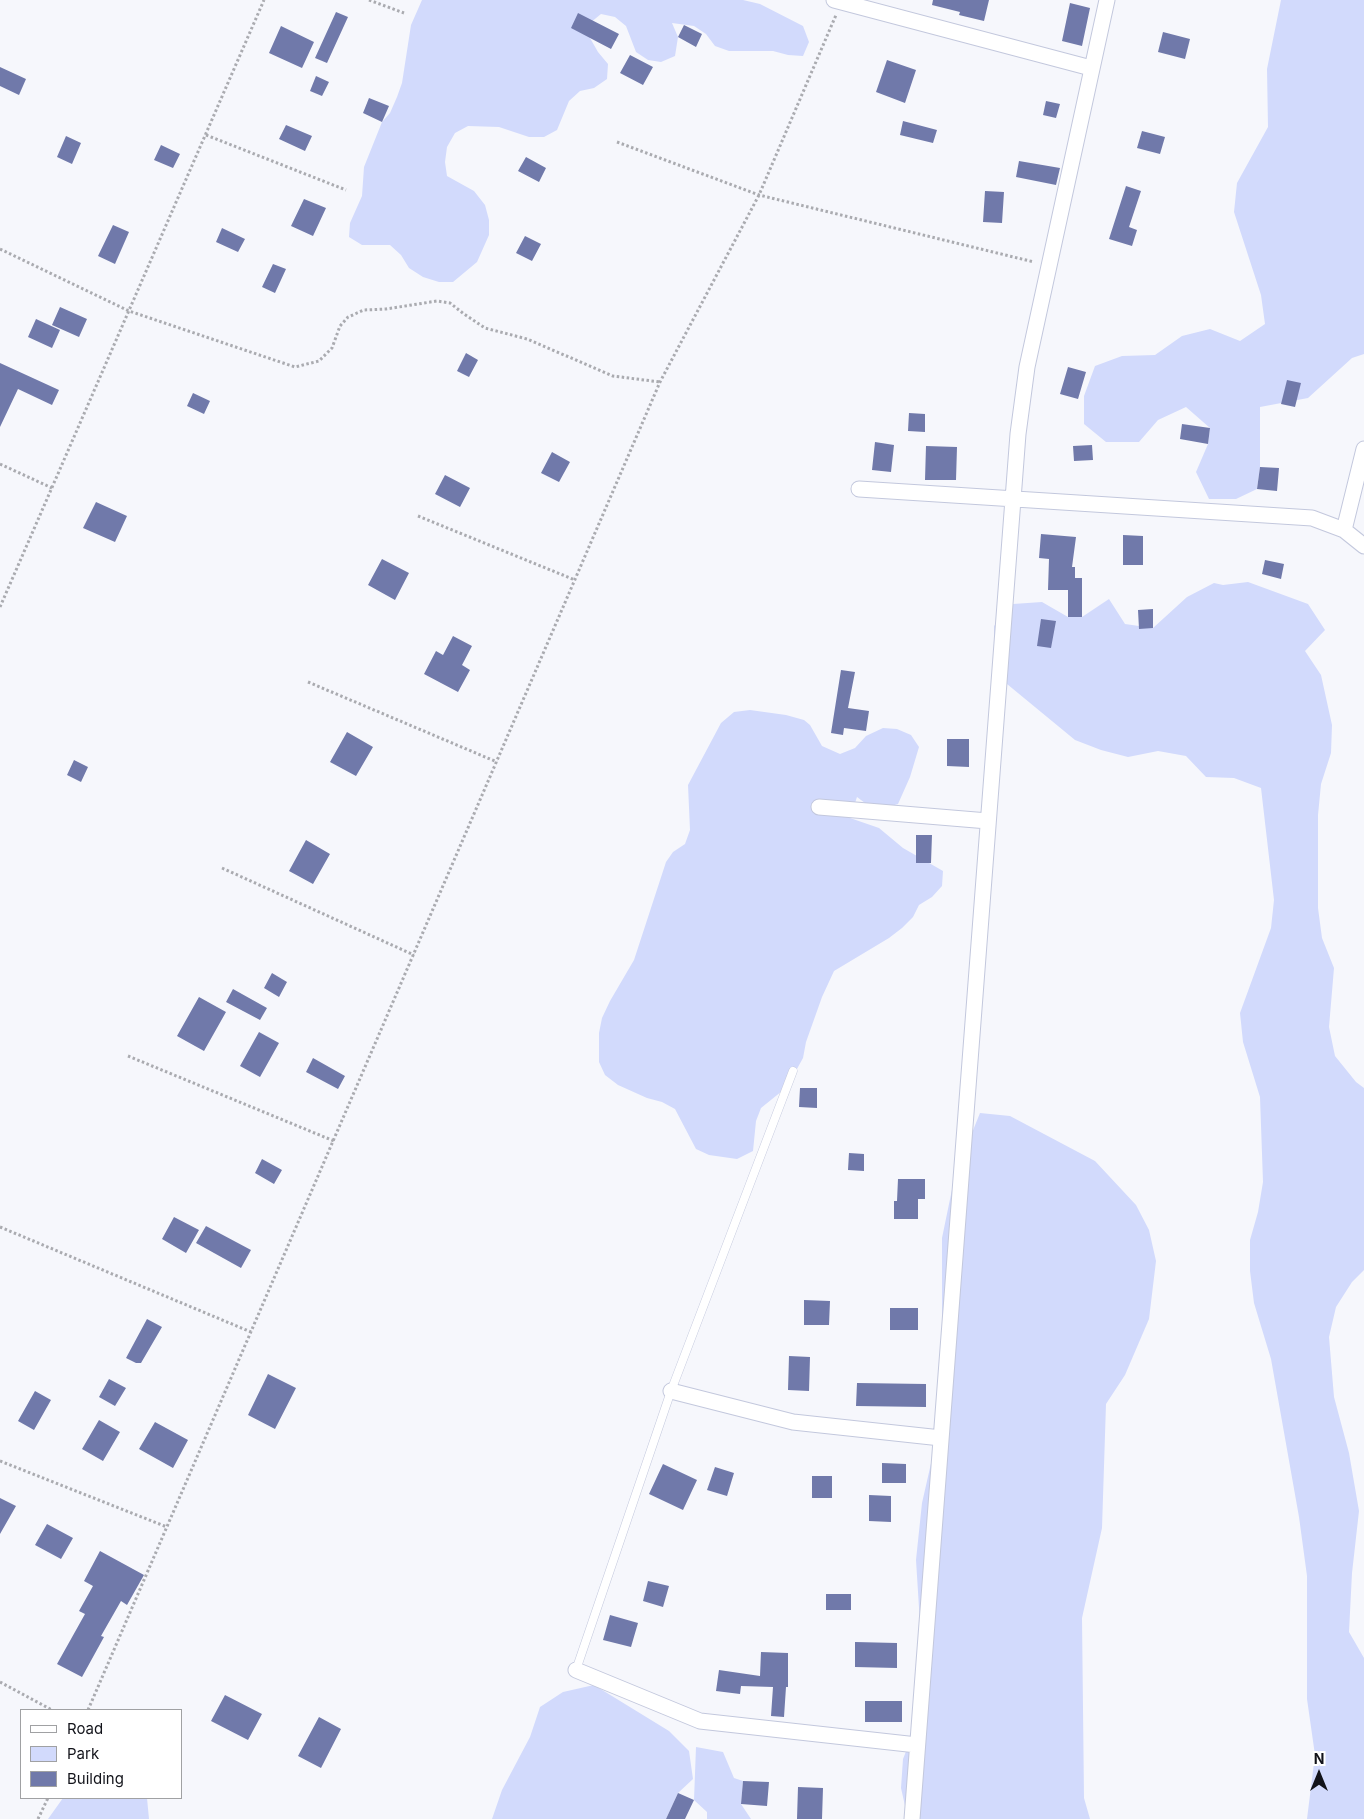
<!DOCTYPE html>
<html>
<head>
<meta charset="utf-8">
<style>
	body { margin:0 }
	#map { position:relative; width:1364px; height:1819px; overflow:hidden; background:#f6f7fc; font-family:Inter,sans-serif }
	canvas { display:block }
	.legend { position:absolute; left:20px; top:1709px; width:162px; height:90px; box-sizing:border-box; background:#fff; border:1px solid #a0a1a3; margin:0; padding:6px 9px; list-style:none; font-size:15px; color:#12131a }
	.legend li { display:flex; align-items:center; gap:10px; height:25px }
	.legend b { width:25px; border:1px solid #a0a1a3 }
	.north { position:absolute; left:1294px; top:1749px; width:50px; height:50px; -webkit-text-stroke:4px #fff; paint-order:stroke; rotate:0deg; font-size:14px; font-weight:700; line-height:20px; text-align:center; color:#12131a }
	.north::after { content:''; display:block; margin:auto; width:18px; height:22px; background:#12131a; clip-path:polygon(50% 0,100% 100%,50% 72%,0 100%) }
</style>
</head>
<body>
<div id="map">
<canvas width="1364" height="1819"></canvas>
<ul class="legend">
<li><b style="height:6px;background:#fff"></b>Road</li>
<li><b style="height:14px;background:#d2dafc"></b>Park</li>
<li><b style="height:14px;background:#7079aa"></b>Building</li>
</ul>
<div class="north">N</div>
</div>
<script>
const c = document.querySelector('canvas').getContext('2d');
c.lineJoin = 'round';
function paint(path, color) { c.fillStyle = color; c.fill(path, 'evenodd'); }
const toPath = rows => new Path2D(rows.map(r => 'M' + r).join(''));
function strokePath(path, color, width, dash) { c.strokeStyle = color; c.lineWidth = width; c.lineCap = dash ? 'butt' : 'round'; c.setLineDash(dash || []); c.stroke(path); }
const green = toPath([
	[422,0,743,0,760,4,803,26,809,42,803,56,788,55,773,51,729,51,715,46,706,34,694,26,672,23,678,37,675,56,661,62,648,60,636,52,626,26,615,17,601,14,590,23,590,38,598,52,608,64,607,79,594,88,580,91,569,101,557,130,544,137,529,137,499,127,468,126,455,133,447,147,445,162,447,176,474,191,485,205,489,220,489,235,477,262,453,282,439,282,423,277,409,268,401,255,390,245,362,245,349,237,350,223,362,196,364,167,382,122,390,113,397,97,402,83,411,25],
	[1281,0,1364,0,1364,354,1352,358,1308,398,1260,407,1260,467,1257,489,1236,499,1209,499,1196,472,1208,444,1210,428,1186,407,1158,420,1139,442,1106,442,1084,424,1084,396,1095,366,1122,356,1155,355,1182,336,1210,329,1240,341,1265,324,1261,295,1234,212,1237,183,1268,127,1267,69],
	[1248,582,1308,604,1325,630,1305,651,1321,675,1332,725,1331,753,1321,784,1318,815,1318,908,1322,938,1334,968,1329,1027,1335,1056,1356,1082,1364,1088,1364,1270,1352,1282,1336,1307,1329,1337,1334,1397,1349,1453,1359,1511,1352,1573,1349,1632,1364,1658,1364,1819,1307,1819,1315,1755,1307,1699,1307,1576,1299,1517,1271,1359,1254,1303,1250,1271,1250,1240,1258,1212,1263,1182,1260,1097,1243,1042,1240,1013,1271,928,1274,900,1261,788,1234,778,1206,777,1186,756,1158,751,1128,757,1101,750,1075,740,1007,684,994,654,994,626,1013,604,1042,602,1068,617,1082,617,1109,599,1125,624,1153,628,1187,597,1214,583,1223,585],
	[750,710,786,715,804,720,810,725,822,746,840,754,855,748,866,736,883,728,897,729,911,735,919,747,910,777,898,804,884,808,869,806,857,797,850,818,879,828,903,848,943,871,942,886,932,897,919,905,913,917,902,928,889,938,834,971,822,997,806,1042,803,1058,787,1087,761,1108,756,1121,753,1151,737,1159,709,1155,696,1149,675,1109,662,1102,647,1098,618,1085,605,1075,599,1062,599,1033,602,1018,610,1001,634,960,666,862,673,852,685,844,690,830,688,785,721,723,734,712],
	[980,1113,1010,1116,1095,1161,1136,1205,1149,1230,1156,1261,1149,1319,1125,1375,1106,1404,1102,1528,1082,1618,1084,1798,1090,1819,908,1819,901,1788,903,1759,925,1703,916,1560,922,1503,942,1415,942,1238,955,1175],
	[594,1685,669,1731,689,1751,693,1779,678,1793,666,1819,492,1819,502,1790,530,1737,540,1707,563,1692],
	[696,1747,723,1752,734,1778,743,1781,741,1804,751,1819,707,1819,707,1812,694,1800],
	[63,1798,147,1798,149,1819,48,1819]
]);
const building = toPath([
	[933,0,989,0,984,21,959,15,960,12,932,5],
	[1070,3,1090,8,1082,46,1062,41],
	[336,12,348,17,327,63,315,58],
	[578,13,619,34,611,49,571,28],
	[684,25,702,34,696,47,678,37],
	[281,26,314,42,302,68,269,53],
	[1163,32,1190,39,1185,59,1158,52],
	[630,55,653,67,643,85,620,73],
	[887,60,916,70,905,103,876,92],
	[0,67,26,79,19,95,0,86],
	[316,76,329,82,322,96,310,91],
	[369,98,389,106,382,122,363,113],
	[1046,101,1060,104,1056,118,1043,115],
	[903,121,937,130,933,143,900,135],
	[286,125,312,136,305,151,279,139],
	[1142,131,1165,137,1160,154,1137,148],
	[66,136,81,143,72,164,57,157],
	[161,145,180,154,173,168,154,160],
	[526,157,546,168,539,182,518,171],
	[1019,161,1060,168,1056,185,1016,177],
	[1126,186,1141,191,1129,227,1137,230,1132,246,1109,239],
	[985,191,1004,192,1002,223,983,222],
	[304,199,326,208,313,236,291,226],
	[113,225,129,232,115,264,98,256],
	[222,228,245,239,238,252,216,242],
	[525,236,541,244,532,261,516,253],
	[273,264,286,269,275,293,262,287],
	[60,307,87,319,79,337,52,325],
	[36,319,60,330,52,348,28,337],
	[466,353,478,360,469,377,457,371],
	[0,363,59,390,52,405,18,389,0,427],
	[1068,367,1086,372,1078,399,1060,394],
	[1287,380,1301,383,1295,407,1281,404],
	[193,393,210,401,204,414,187,406],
	[909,413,925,414,925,432,908,431],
	[1182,424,1210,428,1208,444,1180,439],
	[875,442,894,445,891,472,872,470],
	[1092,445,1093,460,1074,461,1073,446],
	[926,446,957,447,956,480,925,480],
	[552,452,570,462,559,482,541,473],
	[1260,467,1279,468,1277,491,1257,489],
	[445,475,470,488,460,507,435,494],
	[96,502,127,516,115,542,83,528],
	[1041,534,1076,537,1072,567,1075,567,1075,578,1082,578,1082,617,1068,617,1068,590,1048,590,1049,559,1039,558],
	[1123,535,1143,536,1143,565,1123,565],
	[382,559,409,573,395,600,368,585],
	[1265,560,1284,564,1281,579,1262,574],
	[1153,609,1153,628,1139,629,1138,610],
	[1041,619,1056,621,1051,648,1037,646],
	[453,636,472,646,462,665,470,670,458,692,424,674,436,651,443,655],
	[841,670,855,672,848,708,869,711,866,731,844,728,843,735,831,733],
	[347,732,373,747,356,776,330,762],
	[947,739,969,739,969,767,947,766],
	[74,760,88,767,81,782,67,775],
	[916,835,932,835,931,863,916,863],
	[306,840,330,854,313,884,289,871],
	[272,973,287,982,279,997,264,988],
	[233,989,267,1008,260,1020,226,1002],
	[199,997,226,1012,204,1051,177,1036],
	[259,1032,279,1043,260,1077,240,1066],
	[313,1058,345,1076,338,1089,306,1072],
	[800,1088,817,1088,817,1108,799,1107],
	[849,1153,864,1154,864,1171,848,1170],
	[262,1159,282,1170,274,1184,255,1173],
	[898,1179,925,1179,925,1199,918,1199,918,1219,894,1219,894,1201,897,1201],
	[174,1217,199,1230,186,1253,162,1239],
	[206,1226,251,1250,241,1268,196,1243],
	[804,1300,830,1301,829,1325,804,1325],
	[890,1308,918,1308,918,1330,890,1330],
	[147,1319,162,1327,141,1363,136,1363,126,1358],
	[789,1356,810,1357,809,1391,788,1390],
	[268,1374,296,1388,275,1429,248,1415],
	[109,1379,126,1388,115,1406,99,1397],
	[857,1383,926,1384,926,1407,856,1406],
	[35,1391,51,1400,34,1430,18,1421],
	[99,1420,120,1432,103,1461,82,1449],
	[155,1422,188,1440,173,1468,139,1449],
	[882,1463,906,1464,906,1483,882,1483],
	[663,1464,697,1480,683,1510,649,1494],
	[715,1467,734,1473,727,1496,707,1490],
	[812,1476,832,1476,832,1498,812,1498],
	[869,1495,891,1496,891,1522,869,1521],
	[0,1498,16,1506,0,1534],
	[47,1524,73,1538,61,1559,35,1545],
	[100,1551,144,1575,127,1605,121,1601,101,1636,104,1637,82,1677,57,1664,85,1614,79,1611,93,1586,84,1581],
	[648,1581,669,1586,663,1607,643,1601],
	[826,1594,851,1594,851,1610,826,1610],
	[610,1615,638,1623,631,1647,603,1640],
	[855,1642,897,1643,897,1668,855,1667],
	[761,1652,788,1653,788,1687,786,1687,784,1717,771,1716,773,1687,741,1686,740,1694,716,1691,719,1670,760,1676],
	[225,1695,262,1714,248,1740,211,1721],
	[865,1701,902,1701,902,1722,865,1722],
	[319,1717,341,1729,321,1768,298,1756],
	[743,1781,769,1782,767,1806,741,1804],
	[798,1787,823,1788,822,1819,797,1819],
	[678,1793,694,1800,685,1819,666,1819]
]);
const path = toPath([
	[369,0,404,13],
	[206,135,346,190],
	[617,142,759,195,1034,262],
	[0,249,129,311,295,367,319,361,332,348,340,326,348,317,364,310,386,309,437,301,450,303,464,314,485,328,527,339,613,376,660,382],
	[0,464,52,488],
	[418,516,575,580],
	[0,607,264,0],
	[308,682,497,762],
	[222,868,414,955],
	[128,1056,334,1141],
	[0,1227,251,1332],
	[0,1461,167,1527],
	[0,1682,52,1710],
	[88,1710,660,382,759,195,836,15],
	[38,1819,48,1798]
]);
const lane = toPath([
	[576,1670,671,1391,793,1071]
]);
const street = toPath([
	[834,0,1091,68],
	[859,489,1312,518,1344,530,1364,546],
	[1344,530,1364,449],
	[819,807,988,821],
	[671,1391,793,1422,941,1438],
	[576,1670,700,1721,917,1745],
	[912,1819,1018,434,1027,367,1107,0]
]);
paint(green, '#d2dafc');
paint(building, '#7079aa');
strokePath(lane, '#c3c8dd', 9);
strokePath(street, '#c3c8dd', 17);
strokePath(path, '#aaabb0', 3, [2.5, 2.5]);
strokePath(lane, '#fff', 8);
strokePath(street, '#fff', 15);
</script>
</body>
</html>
